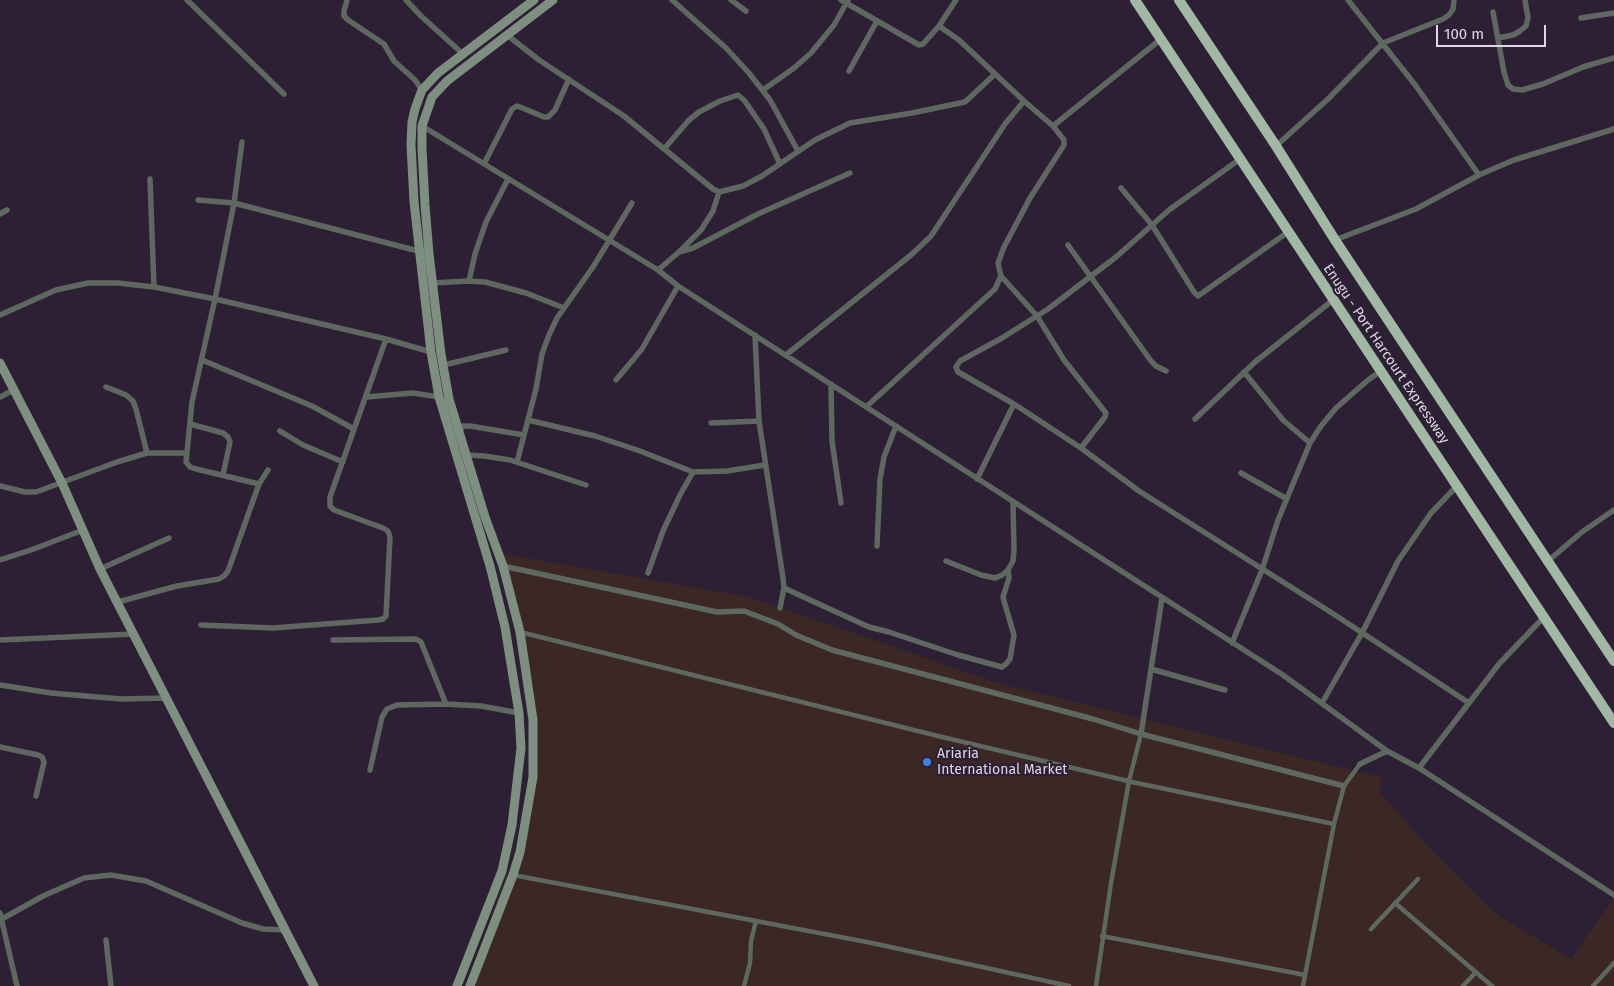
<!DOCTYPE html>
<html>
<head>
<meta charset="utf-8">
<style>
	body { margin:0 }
	#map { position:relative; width:1614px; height:986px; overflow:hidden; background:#2d2034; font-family:"Fira Sans",sans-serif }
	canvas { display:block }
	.scale { position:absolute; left:1436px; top:25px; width:110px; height:22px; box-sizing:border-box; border:2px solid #dfd7e4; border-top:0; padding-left:6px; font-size:15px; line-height:18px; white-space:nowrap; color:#dfd7e4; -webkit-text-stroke:4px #2d2034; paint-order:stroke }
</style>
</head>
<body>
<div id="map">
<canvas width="1614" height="986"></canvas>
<div class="scale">100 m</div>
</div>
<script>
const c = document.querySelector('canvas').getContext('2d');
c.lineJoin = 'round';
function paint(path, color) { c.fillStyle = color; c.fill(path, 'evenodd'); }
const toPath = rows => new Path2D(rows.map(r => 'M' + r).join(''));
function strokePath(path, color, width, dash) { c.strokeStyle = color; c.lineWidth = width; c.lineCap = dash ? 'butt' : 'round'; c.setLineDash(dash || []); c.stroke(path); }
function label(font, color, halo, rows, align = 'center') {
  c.font = font + ' "Fira Sans",sans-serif'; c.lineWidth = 4.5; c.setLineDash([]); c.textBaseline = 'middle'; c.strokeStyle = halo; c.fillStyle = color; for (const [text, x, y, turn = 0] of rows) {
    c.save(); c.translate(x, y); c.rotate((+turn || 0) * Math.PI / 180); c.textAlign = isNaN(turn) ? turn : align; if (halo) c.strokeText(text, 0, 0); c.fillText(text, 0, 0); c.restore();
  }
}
const commercial = toPath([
	[504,554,749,597,1004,685,1381,777,1380,793,1437,856,1499,916,1571,959,1614,898,1614,986,466,986,520,838,537,747,526,649]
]);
const pedestrian = toPath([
	[520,632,938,736,1132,782,1334,824],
	[513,875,872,943,1069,986],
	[1395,903,1492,986],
	[1371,929,1418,879],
	[1102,936,1305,975],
	[744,986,750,963,751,941,756,921],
	[1096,986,1111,883,1129,781,1141,734],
	[1303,986,1334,824,1344,786,1360,764],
	[1463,986,1476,972],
	[1593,986,1614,963]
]);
const minor = toPath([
	[187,0,284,94],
	[347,0,344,11,344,16,348,20,384,44,394,61,415,80,422,90],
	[406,0,421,16,463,54],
	[672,0,726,48,749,73,770,100,798,151],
	[731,0,746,11],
	[841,0,919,45,923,44,939,26,956,0],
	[1348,0,1416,86,1479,175],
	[1493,12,1504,72,1508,85,1513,89,1522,90,1543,84,1583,67,1614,58],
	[1581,18,1614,13],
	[507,35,539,60,624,116,713,189,719,192,743,186,762,176,815,140,850,123,912,113,965,102,995,74],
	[1498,38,1513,35,1520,31,1526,26,1528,18,1525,0],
	[849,71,877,21],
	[763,90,794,68,811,53,834,25,848,0],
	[422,126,658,270,678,286,1283,675,1387,751],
	[1053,126,1161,39],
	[242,142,234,203,215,299,192,402,186,462,190,467,196,469,259,484],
	[1276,146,1328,99,1383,43,1443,19,1449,15,1453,9,1454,0],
	[664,149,689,120,699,112,720,101,738,95,744,100,764,129,780,164],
	[1240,159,1169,210,1116,257,1048,309,1002,338,960,361,956,367,958,372,1014,404,1081,448,1139,491,1332,613,1469,703],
	[484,164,512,109,517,106,520,107,544,117,548,117,555,110,569,79],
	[150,179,154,287],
	[1121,188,1152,225,1194,292,1198,296,1288,232],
	[198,200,234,203,418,251],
	[0,214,7,210],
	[1335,240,1416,209,1479,175,1514,160,1614,129],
	[1068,245,1151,361,1156,366,1166,371],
	[679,252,693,248,758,214,850,173],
	[658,270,679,252,701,230,713,211,719,192],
	[1001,276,1037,316,1064,360,1106,413,1105,417,1081,448],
	[469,281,475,254,486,222,508,179],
	[432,283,469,281,485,282,526,293,564,308],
	[0,315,56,290,88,283,118,283,154,287,215,299,386,339,431,352],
	[755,335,759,421,783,578,784,588,780,608],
	[786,355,911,255,931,236,1005,124,1024,101],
	[202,360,312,406,354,429],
	[444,365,506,350],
	[1244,372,1283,420,1310,443],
	[616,380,642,349,678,286],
	[831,384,832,441,841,503],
	[106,387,126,395,133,401,136,409,147,453],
	[0,397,14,390],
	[366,397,413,393,439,397],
	[866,407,995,289,1001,276,998,263,1004,247,1030,198,1064,145,1064,140,1053,126,1024,101,959,40,939,26],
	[1195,419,1255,362,1333,300],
	[528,420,595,436,640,451,693,472,727,471,765,465],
	[711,423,759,421],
	[190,424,223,433,228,437,230,442,223,475],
	[280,431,303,445,343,462],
	[460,432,462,426,470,426,524,435],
	[467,455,484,456,510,460,586,485],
	[517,462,536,389,542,354,549,335,557,318,593,267,632,203],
	[1241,473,1287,499],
	[977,479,1014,404],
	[0,486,25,492,36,492,117,462,147,453,186,453],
	[877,546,880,479,884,457,896,426],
	[0,560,31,550,83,530],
	[946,561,981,575,995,578,1002,575,1008,570,1013,561,1014,550,1013,502],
	[1548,561,1582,532,1614,510],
	[503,566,717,612,744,611,778,624,796,635,832,650,1093,719,1141,734,1344,786],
	[100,569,169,538],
	[648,573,663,531,680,495,693,472],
	[784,588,869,627,889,632,958,655,1002,667,1006,664,1010,659,1014,635,1004,601,1003,597,1009,578,1008,570],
	[118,602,177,586,219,579,224,576,228,571,259,484,268,470],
	[201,625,273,628,378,620,383,619,386,616,390,537,388,531,383,528,334,510,330,506,330,497,386,339],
	[0,640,134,634],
	[333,640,416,639,421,642,446,704],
	[1232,643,1262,570,1278,520,1310,443,1321,426,1336,408,1368,380,1381,371],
	[1151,669,1225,690],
	[0,685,51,693,121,699,167,698],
	[1322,703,1362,633,1398,561,1431,513,1457,486],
	[1141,734,1162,598],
	[0,747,38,755,42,757,44,762,36,796],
	[1360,764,1387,751,1419,768,1614,895],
	[1419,768,1499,664,1544,617],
	[370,770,382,717,387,709,397,705,446,704,481,706,519,713],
	[0,913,17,986],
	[0,920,43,896,84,878,111,875,146,881,242,923,263,929,285,930],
	[106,940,111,986]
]);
const secondary = toPath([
	[0,363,62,483,100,569,314,986],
	[457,986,502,871,512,825,521,748,519,713,505,627,490,566,439,397,431,352,414,202,411,145,412,122,415,109,422,90,438,73,534,0],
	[470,986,513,875,520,852,533,777,533,720,520,632,503,566,485,517,449,399,441,354,429,254,425,205,422,149,422,126,432,97,447,81,553,0]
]);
const trunk = toPath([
	[1135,0,1614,723],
	[1179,0,1276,146,1335,240,1614,661]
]);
const markers = [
	[927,762,5,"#3f7fe0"]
];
const streetNames = [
	["Enugu - Port Harcourt Expressway",1386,354,56]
];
const poiNames = [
	["Ariaria",937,754],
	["International Market",937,770]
];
paint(commercial, '#3b2824');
strokePath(pedestrian, '#5e6860', 4.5);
strokePath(minor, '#5e6860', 5.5);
strokePath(secondary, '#7e8e80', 9);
strokePath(trunk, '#a1b8a4', 10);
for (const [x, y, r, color] of markers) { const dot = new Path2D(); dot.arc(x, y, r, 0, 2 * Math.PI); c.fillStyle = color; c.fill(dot); strokePath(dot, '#2d2034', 2); }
label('14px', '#dfd7e4', '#2d2034', streetNames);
label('14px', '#dfd7e4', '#2d2034', poiNames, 'left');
</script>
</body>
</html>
